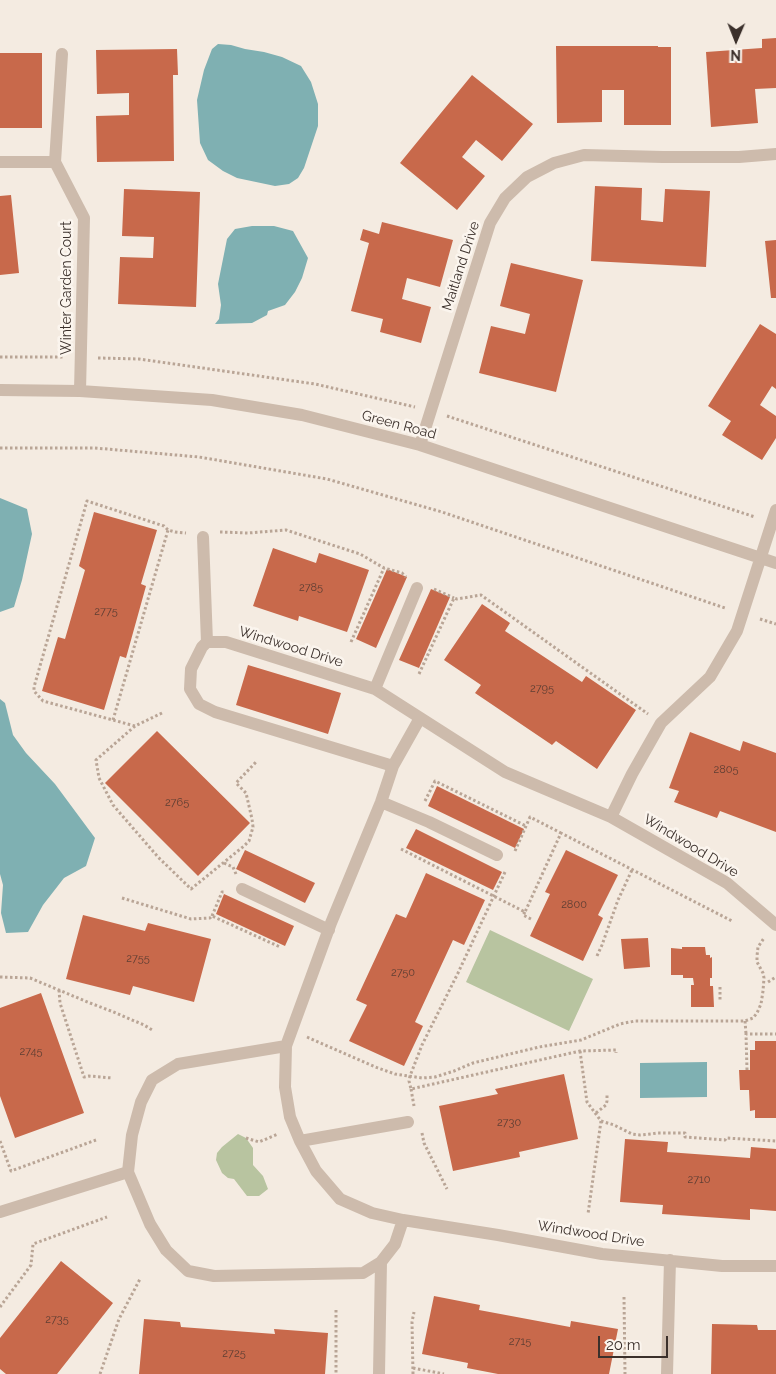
<!DOCTYPE html>
<html>
<head>
<meta charset="utf-8">
<style>
	body { margin:0 }
	#map { position:relative; width:776px; height:1374px; overflow:hidden; background:#f4ebe1; font-family:Raleway,sans-serif }
	canvas { display:block }
	.north { position:absolute; left:711px; top:15px; width:50px; height:50px; -webkit-text-stroke:4px #fbf5ee; paint-order:stroke; rotate:181deg; font-size:14px; font-weight:700; line-height:20px; text-align:center; color:#3b302b }
	.north::after { content:''; display:block; margin:auto; width:18px; height:22px; background:#3b302b; clip-path:polygon(50% 0,100% 100%,50% 72%,0 100%) }
	.scale { position:absolute; left:598px; top:1336px; width:70px; height:22px; box-sizing:border-box; border:2px solid #3b302b; border-top:0; padding-left:6px; font-size:15px; line-height:18px; white-space:nowrap; color:#3b302b; -webkit-text-stroke:4px #fbf5ee; paint-order:stroke }
</style>
</head>
<body>
<div id="map">
<canvas width="776" height="1374"></canvas>
<div class="north">N</div>
<div class="scale">20 m</div>
</div>
<script>
const c = document.querySelector('canvas').getContext('2d');
c.lineJoin = 'round';
function paint(path, color) { c.fillStyle = color; c.fill(path, 'evenodd'); }
const toPath = rows => new Path2D(rows.map(r => 'M' + r).join(''));
function strokePath(path, color, width, dash) { c.strokeStyle = color; c.lineWidth = width; c.lineCap = dash ? 'butt' : 'round'; c.setLineDash(dash || []); c.stroke(path); }
function label(font, color, halo, rows, align = 'center') {
  c.font = font + ' Raleway,sans-serif'; c.lineWidth = 5; c.setLineDash([]); c.textBaseline = 'middle'; c.strokeStyle = halo; c.fillStyle = color; for (const [text, x, y, turn = 0] of rows) {
    c.save(); c.translate(x, y); c.rotate((+turn || 0) * Math.PI / 180); c.textAlign = isNaN(turn) ? turn : align; if (halo) c.strokeText(text, 0, 0); c.fillText(text, 0, 0); c.restore();
  }
}
const green = toPath([
	[490,930,593,979,569,1031,466,982],
	[238,1134,246,1138,253,1148,253,1165,263,1176,268,1189,259,1196,247,1196,234,1179,228,1178,222,1173,216,1160,217,1153,222,1147]
]);
const water = toPath([
	[218,44,231,45,245,49,264,52,282,57,301,66,311,82,318,104,318,126,304,168,298,178,289,184,275,186,237,178,223,171,208,160,200,143,197,100,204,70,212,49],
	[252,226,274,226,293,231,308,258,302,278,295,292,285,305,268,311,267,315,252,323,215,324,219,319,221,305,218,284,227,239,235,229],
	[0,498,27,509,32,534,22,580,14,607,0,612],
	[0,699,5,703,13,735,26,753,55,784,95,838,86,866,64,878,43,905,28,932,6,933,1,913,3,885,0,874],
	[707,1062,707,1097,640,1098,640,1063]
]);
const building = toPath([
	[776,38,776,88,755,89,758,123,711,127,706,52,762,48,762,39],
	[556,46,658,46,658,47,671,47,671,125,624,125,624,90,602,90,602,122,557,123],
	[177,49,178,75,173,75,174,161,97,162,96,116,129,115,129,93,97,94,96,50],
	[0,53,42,53,42,128,0,128],
	[472,75,533,124,502,161,476,140,462,157,485,176,457,210,400,163],
	[595,186,642,188,641,220,663,222,665,189,710,191,706,267,591,261],
	[124,189,200,192,196,307,118,304,120,257,153,258,154,237,122,236],
	[11,195,19,273,0,275,0,196],
	[382,222,453,240,440,287,407,278,402,299,431,307,421,343,380,332,383,319,351,311,369,243,360,240,363,229,379,234],
	[776,240,776,298,771,298,765,241],
	[511,263,583,280,556,392,479,373,491,326,525,334,530,314,500,306],
	[760,324,776,334,776,389,772,386,760,405,776,416,776,438,762,460,722,435,731,421,708,406],
	[94,512,157,530,141,584,146,586,126,658,120,656,104,710,42,691,58,637,65,639,85,570,79,566],
	[273,548,316,563,319,553,369,570,347,632,299,616,298,621,253,606],
	[387,569,407,577,376,648,356,639],
	[431,589,450,597,419,668,399,660],
	[482,604,510,623,505,631,582,682,586,676,636,710,597,769,556,741,552,745,475,693,481,685,444,660],
	[248,665,341,693,328,734,236,705],
	[157,731,250,823,198,876,105,783],
	[690,732,740,751,743,741,776,753,776,832,720,811,717,818,674,802,679,791,669,788],
	[437,786,524,829,515,848,428,806],
	[416,829,502,872,493,890,406,848],
	[245,850,315,883,305,903,236,869],
	[566,850,618,875,598,915,603,918,583,961,530,936,550,894,545,892],
	[426,873,485,900,464,945,453,940,415,1022,423,1026,404,1066,349,1041,367,1005,356,1000,396,914,406,918],
	[224,894,294,926,285,946,216,914],
	[83,915,145,931,148,923,211,939,194,1002,133,986,130,995,66,979],
	[648,938,650,967,624,969,621,939],
	[682,947,705,947,706,955,710,955,710,958,712,957,712,978,710,978,710,986,713,986,714,1007,691,1007,691,985,694,985,693,978,683,978,683,975,671,975,671,948,682,949],
	[41,993,84,1113,15,1138,0,1096,0,1008],
	[755,1041,776,1041,776,1118,755,1118,755,1110,750,1111,749,1090,740,1090,739,1070,750,1070,750,1050,755,1050],
	[564,1074,578,1139,519,1152,520,1157,453,1171,439,1106,498,1094,495,1089],
	[625,1139,668,1142,667,1152,750,1158,751,1147,776,1149,776,1211,750,1209,750,1220,662,1214,663,1205,620,1202],
	[61,1261,113,1303,57,1374,6,1374,0,1369,0,1338],
	[434,1296,480,1305,479,1310,570,1327,571,1321,618,1329,609,1374,498,1374,467,1368,468,1363,422,1354],
	[144,1319,180,1322,181,1327,275,1334,274,1329,328,1333,325,1374,139,1374],
	[712,1324,757,1325,758,1330,776,1330,776,1374,711,1374]
]);
const path = toPath([
	[0,357,64,357],
	[98,358,139,359,315,384,415,407],
	[447,416,755,517],
	[0,448,95,448,199,457,327,479,442,512,725,608],
	[220,532,248,533,286,530,360,554,384,568,402,573,406,577],
	[434,589,454,598],
	[760,619,776,624],
	[351,642,384,568],
	[419,674,454,598,457,599,481,595,648,714],
	[162,713,135,726,43,701,34,691,34,687,87,501,164,526,168,530,175,532,186,533],
	[113,720,168,530],
	[135,726,96,760,99,778,113,805,158,857,191,889,244,846,249,841,253,827,252,819,246,793,236,783,256,762],
	[425,801,435,781,526,826],
	[401,849,525,912,561,833,732,921],
	[515,851,530,817,561,833],
	[224,863,233,867,236,874],
	[505,872,458,973,422,1045,410,1076,409,1081,411,1089,580,1051,616,1050,616,1053],
	[122,898,191,919,210,918,212,916,280,947],
	[525,912,523,915,531,919],
	[212,916,222,892,226,892],
	[597,956,602,945,618,900,632,870],
	[0,977,30,978,90,1003,111,1011,144,1025,154,1031],
	[768,982,776,977],
	[720,987,720,1000],
	[59,990,60,1003,84,1077,89,1076,112,1078],
	[745,1021,746,1034],
	[307,1037,378,1068,395,1074,422,1078,435,1077,454,1071,473,1063,539,1047,581,1040,620,1024,635,1021,745,1021,753,1018,757,1013,761,1004,763,991,764,978,763,973,757,962,757,956,758,947,764,938],
	[580,1051,587,1102,601,1121,588,1214],
	[747,1070,746,1034,776,1034],
	[411,1089,414,1106],
	[596,1113,606,1105,607,1101,607,1093],
	[601,1121,614,1125,632,1134,640,1135,651,1134,657,1133,685,1133,685,1137,725,1140,726,1138,776,1141],
	[422,1133,424,1143,447,1189],
	[246,1138,259,1142,278,1134],
	[0,1141,11,1171,96,1140],
	[624,1297,625,1374],
	[0,1307,31,1265,33,1244,107,1217],
	[336,1310,336,1374],
	[413,1368,444,1374],
	[100,1374,119,1319,140,1279],
	[413,1374,412,1322,414,1312]
]);
const minor = toPath([
	[62,54,55,162,84,218,80,391],
	[0,162,55,162],
	[0,390,80,391,212,400,302,415,420,445,776,563],
	[420,445,490,223,505,198,527,177,554,163,584,155,663,157,739,157,776,154],
	[203,537,207,642],
	[375,689,417,588],
	[393,766,215,712,199,704,190,689,191,669,202,647,207,642,226,642,375,689,505,772,611,817,727,883,776,925],
	[381,802,429,822,497,855],
	[611,817,632,774,661,723,710,677,737,631,776,510],
	[242,889,329,930],
	[286,1046,285,1087,290,1117,300,1141,316,1171,340,1199,372,1213,403,1220,498,1235,602,1254,722,1266,776,1266],
	[300,1141,408,1122],
	[0,1212,128,1172],
	[403,1220,395,1244,381,1262,363,1273,214,1276,188,1271,166,1250,150,1224,128,1172,132,1135,141,1102,152,1080,178,1064,286,1046,331,923,381,802,393,766,420,718],
	[379,1374,381,1262],
	[667,1374,670,1260]
]);
const numberNames = [
	["2785",311,588],
	["2775",106,612],
	["2795",542,689],
	["2805",726,770],
	["2765",177,803],
	["2800",574,905],
	["2755",138,959],
	["2750",403,973],
	["2745",31,1052],
	["2730",509,1123],
	["2710",699,1180],
	["2735",57,1320],
	["2715",520,1342],
	["2725",234,1354]
];
const streetNames = [
	["Maitland Drive",461,266,-72],
	["Winter Garden Court",67,288,-90],
	["Green Road",399,425,15],
	["Windwood Drive",291,647,17],
	["Windwood Drive",691,846,31],
	["Windwood Drive",591,1234,9]
];
paint(green, '#b8c4a0');
paint(water, '#7fb0b2');
paint(building, '#c8694b');
strokePath(path, '#b9a596', 3, [2.5, 2.5]);
strokePath(minor, '#cdbbac', 12);
label('11px', '#5e3e33', null, numberNames);
label('14px', '#3b302b', '#fbf5ee', streetNames);
</script>
</body>
</html>
